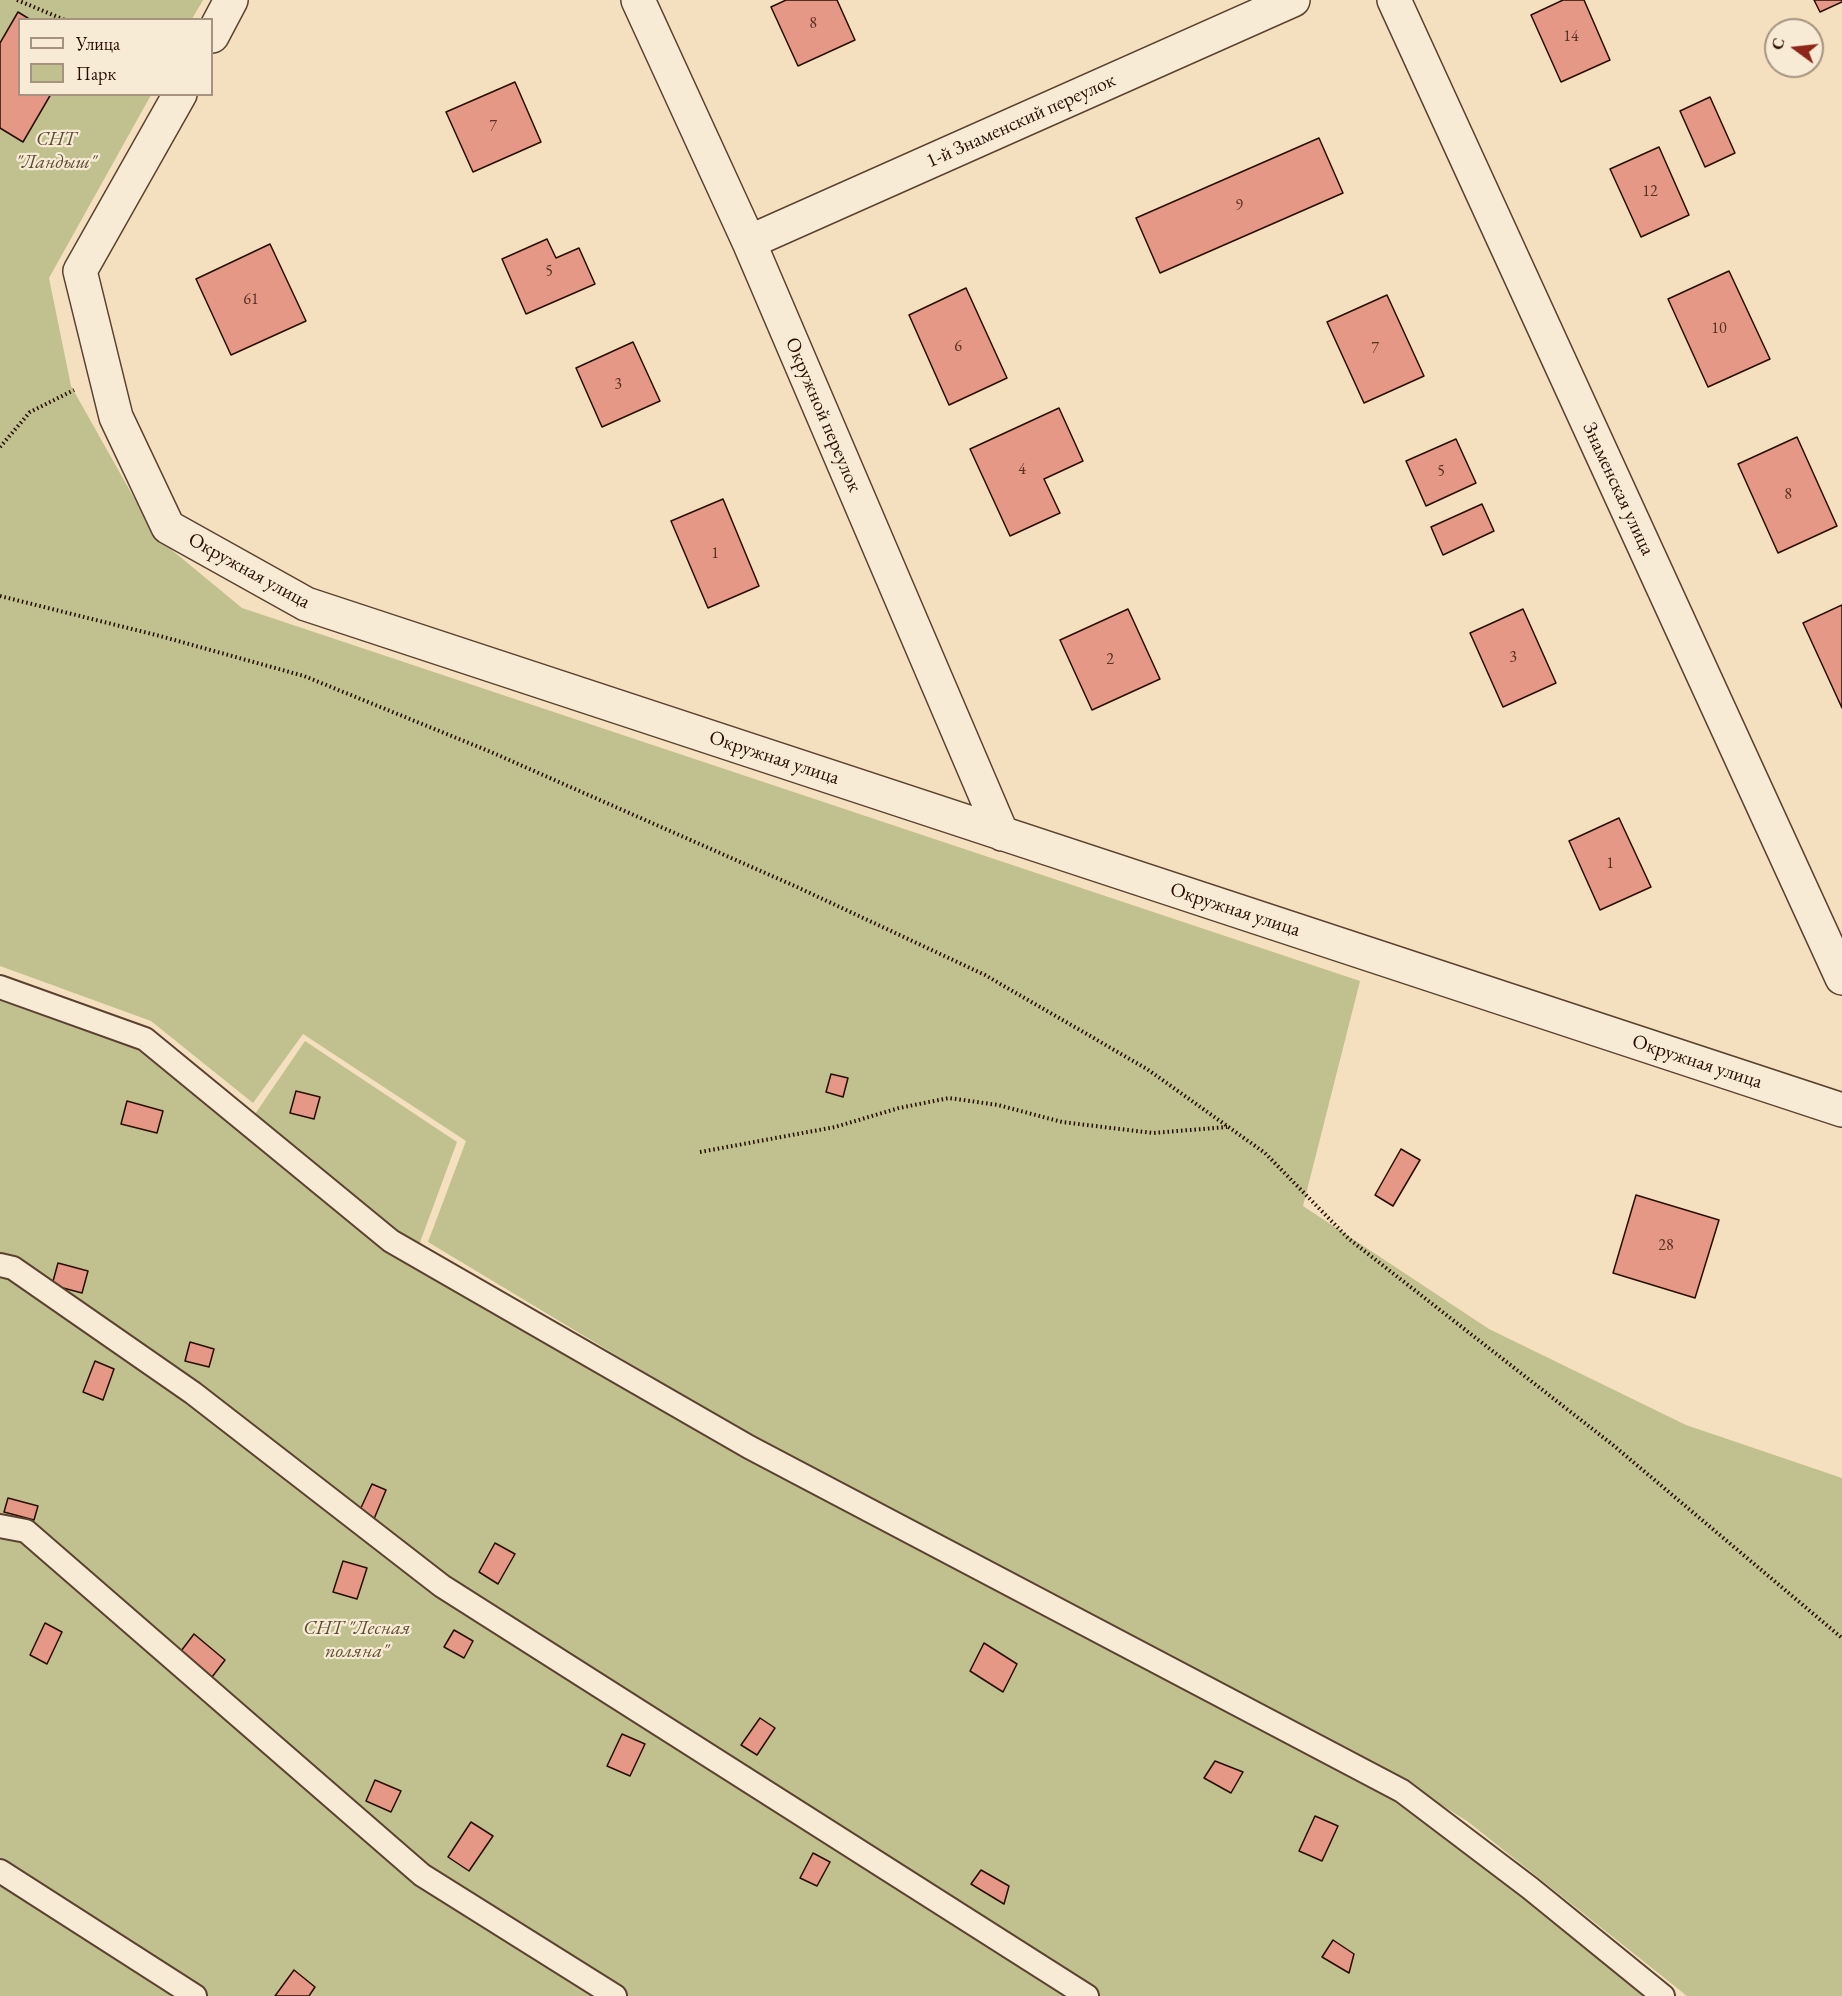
<!DOCTYPE html>
<html>
<head>
<meta charset="utf-8">
<style>
	body { margin:0 }
	#map { position:relative; width:1842px; height:1996px; overflow:hidden; background:#f4e0be; font-family:"EB Garamond",serif }
	canvas { display:block }
	.legend { position:absolute; left:18px; top:18px; width:195px; height:78px; box-sizing:border-box; background:#f8ebd5; border:2px solid #a59380; margin:0; padding:8px 10px; list-style:none; font-size:18px; color:#280e01 }
	.legend li { display:flex; align-items:center; gap:12px; height:30px }
	.legend b { width:30px; border:2px solid #a59380 }
	.north { position:absolute; left:1764px; top:18px; width:60px; height:60px; box-sizing:border-box; background:#f8ebd5; border:2px solid #a59380; border-radius:50%; rotate:285deg; font-size:16px; font-weight:700; line-height:24px; text-align:center; color:#280e01 }
	.north::after { content:''; display:block; margin:auto; width:21px; height:27px; background:#8f2418; clip-path:polygon(50% 0,100% 100%,50% 72%,0 100%) }
</style>
</head>
<body>
<div id="map">
<canvas width="1842" height="1996"></canvas>
<ul class="legend">
<li><b style="height:8px;background:#f8ebd5"></b>Улица</li>
<li><b style="height:16px;background:#c0c18e"></b>Парк</li>
</ul>
<div class="north">С</div>
</div>
<script>
const c = document.querySelector('canvas').getContext('2d');
c.lineJoin = 'round';
function paint(path, color) { c.fillStyle = color; c.fill(path, 'evenodd'); }
const toPath = rows => new Path2D(rows.map(r => 'M' + r).join(''));
function strokePath(path, color, width, dash) { c.strokeStyle = color; c.lineWidth = width; c.lineCap = dash ? 'butt' : 'round'; c.setLineDash(dash || []); c.stroke(path); }
function label(font, color, halo, rows, align = 'center') {
  c.font = font + ' "EB Garamond",serif'; c.lineWidth = 4.5; c.setLineDash([]); c.textBaseline = 'middle'; c.strokeStyle = halo; c.fillStyle = color; for (const [text, x, y, turn = 0] of rows) {
    c.save(); c.translate(x, y); c.rotate((+turn || 0) * Math.PI / 180); c.textAlign = isNaN(turn) ? turn : align; if (halo) c.strokeText(text, 0, 0); c.fillText(text, 0, 0); c.restore();
  }
}
const green = toPath([
	[0,0,203,0,192,19,20,20,20,94,151,95,49,278,71,386,156,537,242,608,1360,981,1303,1206,1489,1329,1686,1425,1842,1478,1842,1996,1687,1996,1467,1821,1400,1779,752,1437,428,1242,466,1141,303,1034,253,1103,151,1021,0,966],
	[0,975,150,1031,255,1114,305,1041,457,1142,412,1264,1400,1801,1526,1896,1649,1996,0,1996]
]);
const building = toPath([
	[786,0,837,0,855,40,798,66,771,7,786,0],
	[1563,0,1584,0,1610,60,1561,82,1531,15,1563,0],
	[1814,0,1842,0,1842,2,1820,12,1814,0],
	[18,12,31,20,20,20,20,94,51,94,23,142,0,128,0,43,18,12],
	[515,82,541,142,473,172,446,112,515,82],
	[1710,97,1735,153,1705,167,1680,111,1710,97],
	[1319,138,1343,193,1160,273,1136,218,1319,138],
	[1659,147,1689,215,1641,237,1610,169,1659,147],
	[547,239,556,258,579,248,595,284,526,314,502,259,547,239],
	[270,244,306,321,231,355,196,279,270,244],
	[1729,271,1770,359,1708,387,1668,299,1729,271],
	[966,288,1007,378,949,405,909,315,966,288],
	[1387,295,1424,376,1364,403,1327,322,1387,295],
	[633,342,660,401,602,427,576,368,633,342],
	[1059,408,1083,461,1044,479,1060,513,1010,536,970,449,1059,408],
	[1797,437,1837,526,1778,553,1738,464,1797,437],
	[1456,439,1476,483,1426,506,1406,461,1456,439],
	[723,499,759,586,708,608,671,521,723,499],
	[1482,504,1494,531,1443,555,1431,527,1482,504],
	[1842,605,1842,708,1803,623,1842,605],
	[1128,609,1160,679,1092,710,1060,640,1128,609],
	[1523,609,1556,683,1503,707,1470,633,1523,609],
	[1619,818,1651,887,1600,910,1569,841,1619,818],
	[831,1074,848,1078,843,1097,826,1092,831,1074],
	[296,1091,320,1097,314,1119,290,1113,296,1091],
	[127,1101,163,1111,157,1133,121,1124,127,1101],
	[1401,1149,1420,1160,1393,1206,1375,1195,1401,1149],
	[1636,1195,1719,1220,1695,1298,1613,1273,1636,1195],
	[58,1263,88,1271,82,1293,52,1285,58,1263],
	[190,1342,214,1349,209,1367,185,1361,190,1342],
	[95,1361,114,1369,103,1400,83,1392,95,1361],
	[372,1484,386,1490,374,1519,359,1512,372,1484],
	[8,1498,38,1506,34,1520,4,1512,8,1498],
	[495,1543,515,1554,498,1584,479,1572,495,1543],
	[343,1561,367,1568,357,1599,333,1592,343,1561],
	[45,1623,62,1632,47,1664,30,1655,45,1623],
	[454,1630,473,1641,464,1658,444,1647,454,1630],
	[194,1634,225,1660,209,1681,178,1655,194,1634],
	[984,1643,1017,1664,1003,1692,970,1671,984,1643],
	[760,1718,775,1728,757,1755,741,1745,760,1718],
	[622,1734,645,1744,630,1776,607,1766,622,1734],
	[1215,1761,1243,1772,1231,1793,1204,1778,1215,1761],
	[375,1780,401,1791,391,1812,366,1801,375,1780],
	[1315,1816,1338,1826,1322,1861,1299,1851,1315,1816],
	[471,1822,493,1836,469,1871,448,1857,471,1822],
	[813,1853,830,1862,817,1886,800,1878,813,1853],
	[981,1870,1009,1886,1004,1904,971,1884,981,1870],
	[1333,1940,1354,1954,1349,1973,1322,1957,1333,1940],
	[294,1970,315,1987,309,1996,275,1996,294,1970]
]);
const path = toPath([
	[17,0,65,20],
	[0,447,30,412,74,390],
	[0,596,160,636,304,676,491,752,797,887,985,975,1147,1069,1265,1153,1349,1239,1613,1445,1842,1638],
	[700,1152,835,1127,899,1108,949,1098,998,1105,1062,1122,1153,1133,1227,1127]
]);
const service = toPath([
	[0,987,145,1039,391,1241,749,1447,1402,1791,1530,1888,1663,1996],
	[0,1265,13,1268,193,1393,442,1586,1087,1996],
	[0,1526,26,1531,422,1875,615,1996],
	[0,1871,195,1996]
]);
const minor = toPath([
	[638,0,749,242,1002,834],
	[1394,0,1842,978],
	[212,36,231,0],
	[180,94,80,271,116,417,168,527,306,604,1842,1110],
	[749,242,1293,0]
]);
const numberNames = [
	["8",813,24],
	["14",1571,37],
	["7",493,127],
	["12",1650,192],
	["9",1239,206],
	["5",549,272],
	["61",251,300],
	["10",1719,329],
	["6",958,347],
	["7",1375,349],
	["3",618,385],
	["4",1022,470],
	["5",1441,472],
	["8",1788,495],
	["1",715,554],
	["3",1513,658],
	["2",1110,660],
	["1",1610,864],
	["28",1666,1246]
];
const streetNames = [
	["1-й Знаменский переулок",1021,121,-24],
	["Окружной переулок",823,415,67],
	["Знаменская улица",1618,489,65],
	["Окружная улица",249,571,29],
	["Окружная улица",774,758,18],
	["Окружная улица",1235,910,18],
	["Окружная улица",1697,1062,18]
];
const parkNames = [
	["СНТ",56,140],
	["\"Ландыш\"",56,163],
	["СНТ \"Лесная",357,1629],
	["поляна\"",357,1652]
];
paint(green, '#c0c18e');
paint(building, '#e49885');
strokePath(building, '#280e01', 1.5);
strokePath(service, '#5b4230', 26);
strokePath(minor, '#5b4230', 36);
strokePath(path, '#280e01', 4, [1.5, 3]);
strokePath(service, '#f8ebd5', 22);
strokePath(minor, '#f8ebd5', 33);
label('16px', '#573022', null, numberNames);
label('20px', '#280e01', '#f8ebd5', streetNames);
label('italic 20px', '#5d4d32', '#f8ebd5', parkNames);
</script>
</body>
</html>
